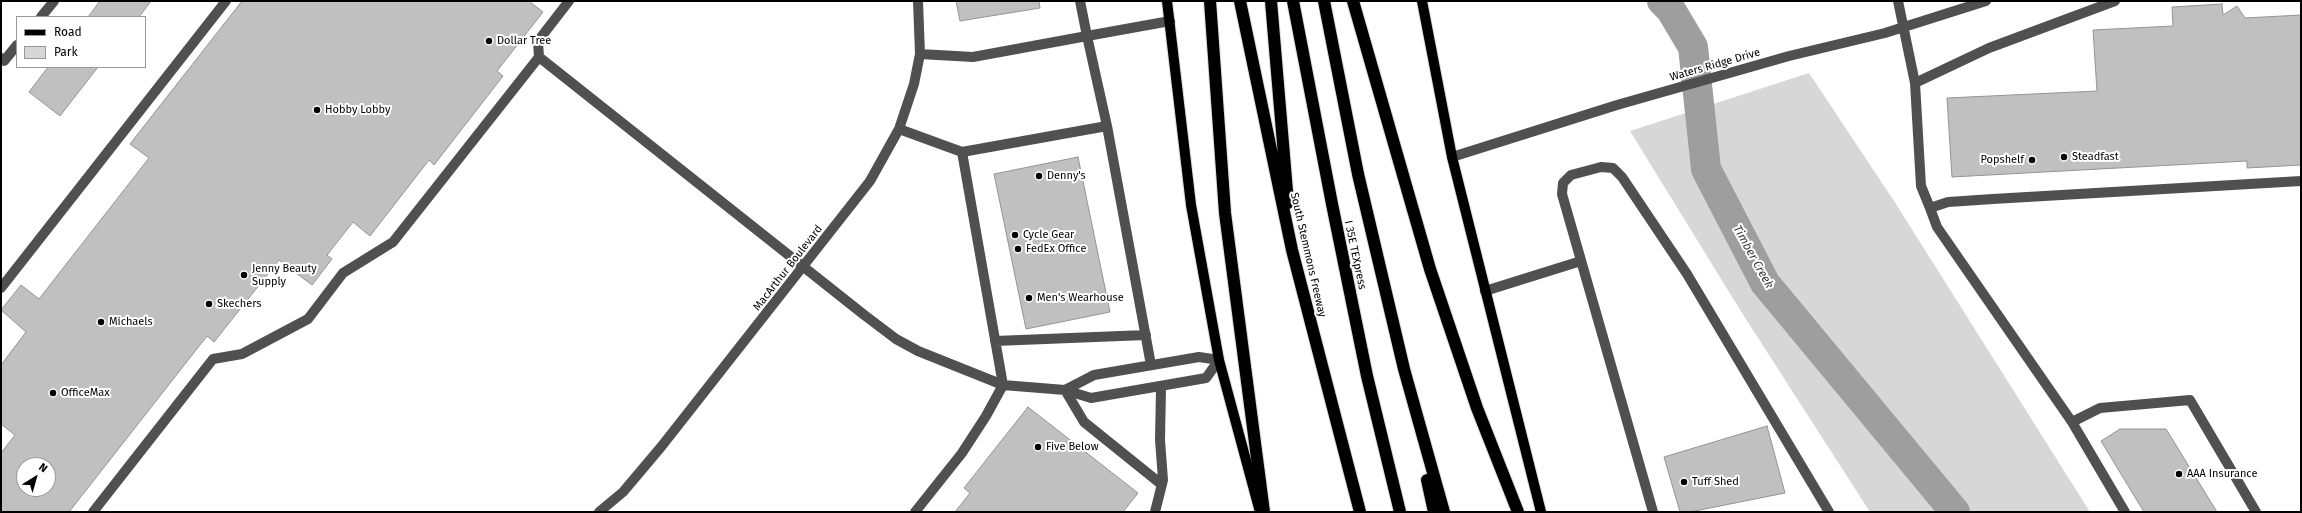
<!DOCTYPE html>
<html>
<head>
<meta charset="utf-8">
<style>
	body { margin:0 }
	#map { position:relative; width:2302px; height:513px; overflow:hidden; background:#fff; font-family:"Fira Sans",sans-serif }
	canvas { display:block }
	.frame { position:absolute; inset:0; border:2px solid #000; pointer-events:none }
	.legend { position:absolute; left:16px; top:16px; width:130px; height:52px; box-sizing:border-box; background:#fff; border:1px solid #999; margin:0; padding:5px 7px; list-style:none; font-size:12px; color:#000 }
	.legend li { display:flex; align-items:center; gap:8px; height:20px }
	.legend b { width:20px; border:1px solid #999 }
	.north { position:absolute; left:16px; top:457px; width:40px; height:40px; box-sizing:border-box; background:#fff; border:1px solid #999; border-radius:50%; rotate:37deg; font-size:11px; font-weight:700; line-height:16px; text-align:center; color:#000 }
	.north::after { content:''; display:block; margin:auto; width:14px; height:18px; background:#000; clip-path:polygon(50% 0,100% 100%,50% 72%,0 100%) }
</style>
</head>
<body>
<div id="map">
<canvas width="2302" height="513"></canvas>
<div class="frame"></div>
<ul class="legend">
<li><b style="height:5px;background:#000"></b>Road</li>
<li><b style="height:11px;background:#d7d7d7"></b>Park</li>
</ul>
<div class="north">N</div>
</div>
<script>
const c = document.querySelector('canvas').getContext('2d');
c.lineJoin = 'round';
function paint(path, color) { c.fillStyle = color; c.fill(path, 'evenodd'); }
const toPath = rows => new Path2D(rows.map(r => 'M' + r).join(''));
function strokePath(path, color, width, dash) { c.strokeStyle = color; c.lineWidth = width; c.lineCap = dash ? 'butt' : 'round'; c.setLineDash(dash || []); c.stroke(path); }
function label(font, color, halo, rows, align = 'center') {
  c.font = font + ' "Fira Sans",sans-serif'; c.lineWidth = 4; c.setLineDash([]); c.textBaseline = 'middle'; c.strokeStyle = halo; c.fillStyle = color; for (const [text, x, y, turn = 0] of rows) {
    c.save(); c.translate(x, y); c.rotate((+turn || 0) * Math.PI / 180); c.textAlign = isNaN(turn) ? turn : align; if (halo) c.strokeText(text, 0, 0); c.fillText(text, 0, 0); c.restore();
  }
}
const green = toPath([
	[1809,73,1896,204,2090,512,1870,512,1742,313,1630,131]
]);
const river = toPath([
	[1662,1,1671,10,1693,47,1706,169,1765,283,1955,512]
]);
const building = toPath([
	[100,1,151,1,139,17,88,17,100,1],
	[242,1,529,1,543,12,497,71,503,76,434,165,429,160,370,236,353,222,327,255,332,259,312,285,279,260,214,342,207,336,69,512,1,512,1,453,15,435,1,424,1,365,26,332,1,310,21,285,39,299,149,158,130,144,242,1],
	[24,465,48,465,48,489,24,489,24,465],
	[956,1,1039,1,1040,8,960,21,956,1],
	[2222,4,2223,15,2237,6,2245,18,2301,15,2301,165,2247,168,2247,161,1952,177,1947,98,2097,91,2093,30,2173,26,2172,7,2222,4],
	[48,67,98,67,60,116,29,92,48,67],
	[1078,157,1110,312,1026,329,994,174,1078,157],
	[1028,407,1138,493,1123,512,955,512,970,493,964,488,1028,407],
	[1767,426,1785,493,1690,512,1680,512,1664,457,1767,426],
	[2120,429,2166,429,2217,512,2144,512,2101,441,2120,429]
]);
const minor = toPath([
	[1898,1,1915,83,1921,186,1930,208],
	[41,17,54,1],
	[920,54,973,57,1087,36,1080,1],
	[539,57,863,314,896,339,918,351,1003,385,1065,390,1091,398,1206,378,1219,360,1199,357,1094,375,1065,390],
	[1,58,4,61,17,45],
	[1915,83,1989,48,2115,1],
	[899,129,962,152,1107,126],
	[1452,157,1617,105,1789,56,1885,33,1986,1],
	[1,288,226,1],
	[1485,291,1581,261],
	[995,341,1146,335],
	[1151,365,1107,126,1087,36,1170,21],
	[1065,390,1084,422,1161,484],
	[2072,422,2100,408,2190,400,2256,512],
	[93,512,213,359,242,354,308,319,343,273,393,242,539,57,538,41,569,1],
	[599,512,623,492,661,447,870,181,899,129,914,84,920,54,918,1],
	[915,512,962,453,986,416,1003,385,962,152],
	[1155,512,1163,480,1160,440,1161,388],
	[1653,512,1562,194,1563,183,1571,175,1601,167,1613,168,1622,177,1687,274,1829,512],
	[2125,512,2072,422,1937,227,1930,208,1948,202,1993,199,2301,181]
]);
const major = toPath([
	[1167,1,1191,205,1219,360,1260,512],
	[1422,1,1452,157,1541,512]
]);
const highway = toPath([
	[1210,1,1225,213,1264,512],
	[1240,1,1292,250,1360,512],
	[1271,1,1288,203],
	[1293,1,1332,204,1367,376,1400,512],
	[1324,1,1358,174,1404,369,1444,512],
	[1353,1,1430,269,1477,408,1518,512],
	[1427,480,1434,512]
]);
const markers = [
	[489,41,4,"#000"],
	[317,110,4,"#000"],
	[2064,157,4,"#000"],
	[2032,160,4,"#000"],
	[1039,176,4,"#000"],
	[1015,235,4,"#000"],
	[1018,249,4,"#000"],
	[244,275,4,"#000"],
	[1029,298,4,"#000"],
	[209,304,4,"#000"],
	[101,322,4,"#000"],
	[53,393,4,"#000"],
	[1038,447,4,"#000"],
	[2179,474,4,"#000"],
	[1684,482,4,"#000"]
];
const poiNames = [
	["Dollar Tree",497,41],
	["Hobby Lobby",325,110],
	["Steadfast",2072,157],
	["Popshelf",2024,160,"right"],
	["Denny's",1047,176],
	["Cycle Gear",1023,235],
	["FedEx Office",1026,249],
	["Jenny Beauty",252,269],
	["Supply",252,282],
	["Men's Wearhouse",1037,298],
	["Skechers",217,304],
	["Michaels",109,322],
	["OfficeMax",61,393],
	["Five Below",1046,447],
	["AAA Insurance",2187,474],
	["Tuff Shed",1692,482]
];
const streetNames = [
	["Waters Ridge Drive",1715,65,-16],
	["South Stemmons Freeway",1308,255,77],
	["I 35E TEXpress",1355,255,78],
	["MacArthur Boulevard",788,268,-52]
];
const waterNames = [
	["Timber Creek",1753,257,61]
];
paint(green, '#d7d7d7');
strokePath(river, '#9e9e9e', 30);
paint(building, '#c0c0c0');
strokePath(building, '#949494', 1);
strokePath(major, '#dbdbdb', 12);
strokePath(highway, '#dbdbdb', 14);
strokePath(minor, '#505050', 10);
strokePath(major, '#000', 10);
strokePath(highway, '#000', 12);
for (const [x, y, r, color] of markers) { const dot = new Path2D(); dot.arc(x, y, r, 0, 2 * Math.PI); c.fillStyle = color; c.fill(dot); strokePath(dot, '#fff', 1.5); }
label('11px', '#000', '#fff', poiNames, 'left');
label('11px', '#000', '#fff', streetNames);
label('italic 12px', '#3f3f3f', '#fff', waterNames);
</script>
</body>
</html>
